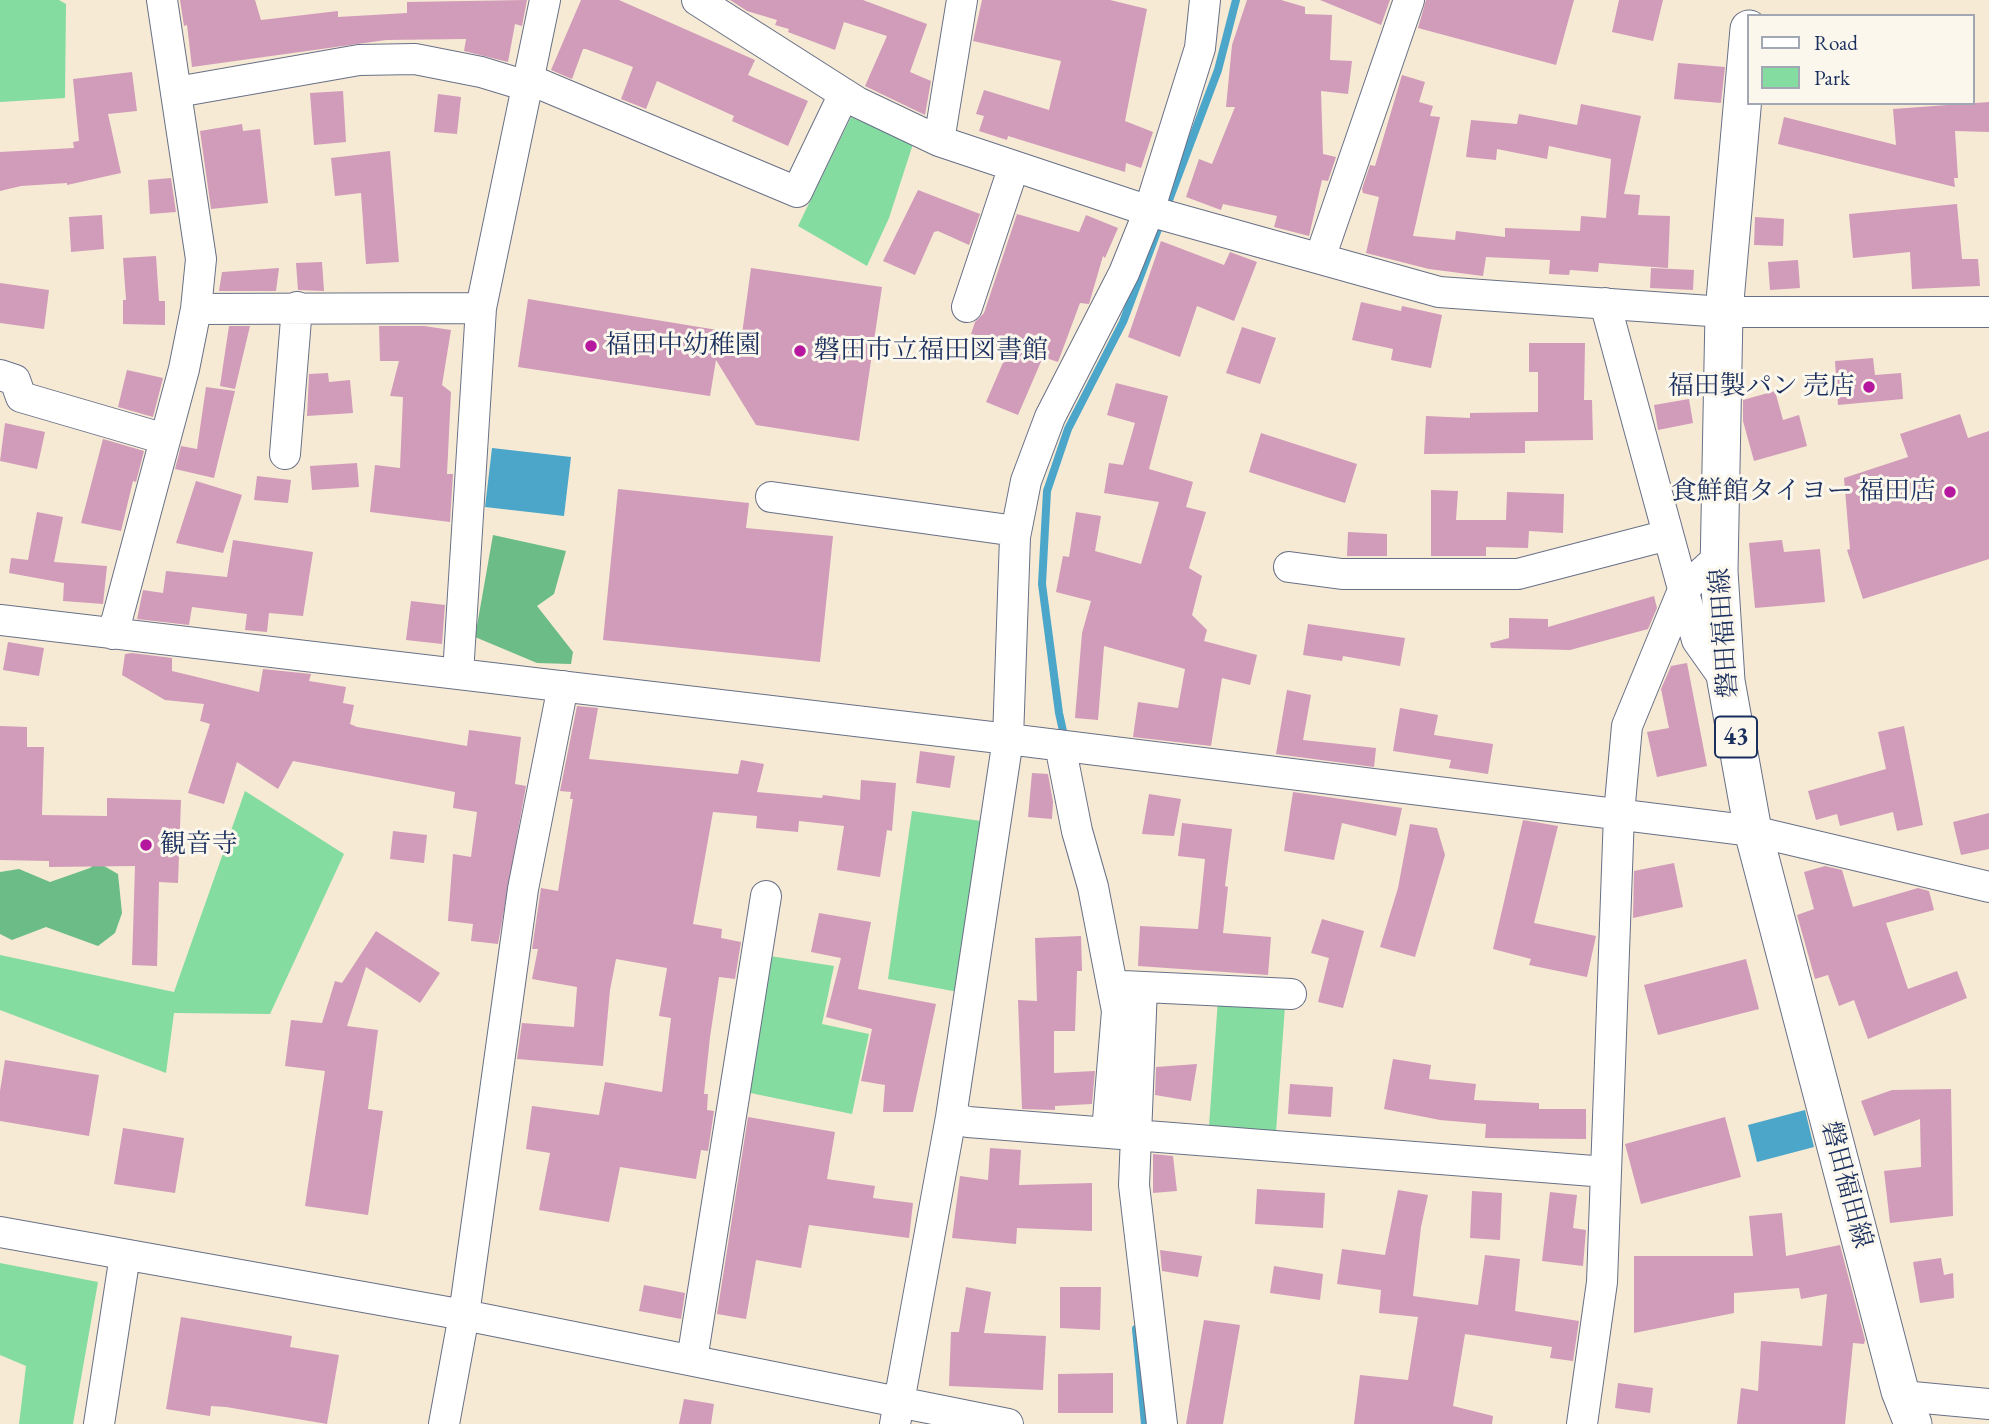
<!DOCTYPE html>
<html>
<head>
<meta charset="utf-8">
<style>
	body { margin:0 }
	#map { position:relative; width:1989px; height:1424px; overflow:hidden; background:#f6ead4; font-family:"EB Garamond",serif }
	canvas { display:block }
	.legend { position:absolute; left:1747px; top:14px; width:228px; height:91px; box-sizing:border-box; background:#fbf7ec; border:2px solid #a1a7b3; margin:0; padding:9px 12px; list-style:none; font-size:21px; color:#1b2f5e }
	.legend li { display:flex; align-items:center; gap:14px; height:35px }
	.legend b { width:35px; border:2px solid #a1a7b3 }
</style>
</head>
<body>
<div id="map">
<canvas width="1989" height="1424"></canvas>
<ul class="legend">
<li><b style="height:9px;background:#fff"></b>Road</li>
<li><b style="height:19px;background:#84dca1"></b>Park</li>
</ul>
</div>
<script>
const c = document.querySelector('canvas').getContext('2d');
c.lineJoin = 'round';
function paint(path, color) { c.fillStyle = color; c.fill(path, 'evenodd'); }
const toPath = rows => new Path2D(rows.map(r => 'M' + r).join(''));
function strokePath(path, color, width, dash) { c.strokeStyle = color; c.lineWidth = width; c.lineCap = dash ? 'butt' : 'round'; c.setLineDash(dash || []); c.stroke(path); }
function label(font, color, halo, rows, align = 'center') {
  c.font = font + ' "EB Garamond","Noto Serif JP",serif'; c.lineWidth = 6; c.setLineDash([]); c.textBaseline = 'middle'; c.strokeStyle = halo; c.fillStyle = color; for (const [text, x, y, turn = 0] of rows) {
    c.save(); c.translate(x, y); c.rotate((+turn || 0) * Math.PI / 180); c.textAlign = isNaN(turn) ? turn : align; if (halo) c.strokeText(text, 0, 0); c.fillText(text, 0, 0); c.restore();
  }
}
const green = toPath([
	[0,0,59,0,66,4,65,98,0,102],
	[851,117,913,144,889,218,867,266,798,226],
	[245,791,344,854,270,1014,174,1013,166,1073,0,1010,0,955,174,992],
	[912,811,995,823,969,994,888,979],
	[757,954,834,966,822,1024,869,1034,852,1114,736,1090],
	[1218,999,1285,1006,1275,1146,1208,1140],
	[0,1263,98,1282,73,1424,19,1424,26,1366,0,1355]
]);
const forest = toPath([
	[493,535,566,551,554,594,537,606,573,652,571,664,537,663,475,637],
	[97,862,118,874,122,913,115,933,98,946,46,927,12,940,0,934,0,872,19,869,50,882,90,868]
]);
const water = toPath([
	[492,448,571,457,564,516,485,507],
	[1805,1110,1814,1147,1757,1162,1748,1125]
]);
const stream = toPath([
	[1065,740,1059,713,1042,584,1047,491,1068,429,1123,322,1218,70,1236,0],
	[1136,1329,1145,1424]
]);
const building = toPath([
	[180,0,255,0,261,20,338,11,338,17,407,13,407,2,527,0,522,26,515,24,508,62,464,51,466,39,386,40,192,67,187,25,184,26],
	[581,0,619,0,755,60,748,75,808,101,788,146,732,121,734,116,657,81,646,109,621,99,633,67,586,49,583,49,572,79,551,70],
	[730,0,863,0,927,24,910,72,931,81,925,115,865,86,887,36,844,22,835,50,788,32,789,29,775,25,777,20,747,11],
	[982,0,1110,0,1147,9,1125,121,1153,132,1141,168,1126,163,1125,172,1008,136,1007,140,979,131,984,116,976,114,984,90,1049,110,1061,61,973,41],
	[1247,0,1281,0,1305,7,1305,14,1332,15,1330,60,1352,61,1348,94,1321,91,1323,154,1336,157,1328,181,1322,180,1309,236,1274,227,1277,216,1223,204,1221,210,1186,197,1199,159,1212,164,1235,107,1226,107,1232,45],
	[1320,0,1390,0,1381,25],
	[1426,0,1574,0,1556,65,1418,28],
	[1619,0,1663,0,1653,41,1612,32],
	[1678,63,1725,67,1721,103,1674,99],
	[132,72,137,111,108,114,121,173,67,185,67,183,21,186,0,191,0,152,74,148,73,142,79,141,73,79],
	[1402,75,1425,82,1419,102,1433,106,1430,116,1440,117,1413,236,1455,240,1456,231,1505,237,1505,228,1580,231,1581,216,1606,218,1611,159,1549,146,1547,159,1497,149,1496,160,1466,157,1471,120,1517,124,1519,114,1577,125,1581,104,1641,116,1624,194,1640,195,1638,215,1670,216,1668,268,1599,263,1598,272,1570,270,1569,275,1549,274,1550,260,1486,257,1483,276,1429,269,1366,253,1379,197,1363,193,1362,189,1370,165,1375,166],
	[343,91,346,142,314,145,310,93],
	[438,94,461,97,457,134,434,132],
	[1989,102,1989,132,1955,131,1958,178,1954,178,1955,187,1778,144,1784,117,1896,145,1893,109],
	[242,124,243,131,260,129,268,203,211,209,200,131],
	[390,151,399,262,366,264,361,193,335,196,331,158],
	[171,178,176,212,150,214,148,180],
	[918,190,980,214,969,245,938,231,934,232,915,275,883,261],
	[1957,204,1962,259,1978,259,1980,286,1912,289,1910,252,1853,258,1849,214],
	[1017,214,1079,232,1086,215,1118,228,1105,258,1103,256,1089,304,1080,303,1058,362,1043,357,1018,415,986,402,1008,351,970,337,975,322,984,313],
	[102,215,104,249,71,252,69,217],
	[1755,217,1784,219,1783,246,1754,245],
	[1161,241,1224,265,1230,252,1257,262,1234,321,1197,306,1180,357,1128,337],
	[156,256,159,301,165,301,165,325,123,324,123,300,126,300,123,258],
	[1798,260,1800,288,1770,290,1768,262],
	[322,262,324,291,298,290,296,263],
	[279,268,276,291,219,291,222,272],
	[751,268,882,287,859,441,756,425,716,360,710,396,518,367,528,299,742,334],
	[1651,268,1694,270,1693,290,1650,288],
	[0,283,49,290,44,329,0,323],
	[1361,302,1401,311,1402,306,1442,315,1431,368,1391,360,1393,349,1352,340],
	[229,326,250,326,235,389,220,386],
	[379,326,424,326,451,330,442,385,451,392,447,474,453,474,450,522,370,512,375,465,400,468,403,397,390,396,399,361,380,361],
	[1242,327,1276,338,1260,384,1226,373],
	[1529,343,1585,343,1584,400,1592,400,1593,440,1525,441,1525,453,1424,454,1426,416,1470,418,1470,413,1538,412,1538,372,1529,372],
	[1873,358,1875,375,1901,373,1903,399,1838,405,1835,361],
	[127,370,163,378,153,417,118,407],
	[328,373,329,382,350,380,353,413,307,416,309,374],
	[1116,383,1168,396,1149,469,1193,482,1186,507,1206,512,1189,568,1202,576,1192,615,1207,630,1204,641,1257,655,1250,685,1222,678,1211,746,1133,737,1138,702,1178,708,1185,669,1104,646,1098,720,1075,718,1082,633,1091,601,1056,592,1063,556,1069,557,1076,512,1101,516,1095,551,1141,564,1159,502,1104,493,1109,463,1123,465,1135,423,1107,415],
	[206,387,235,391,214,478,175,469,181,446,197,449],
	[1775,391,1783,420,1799,415,1807,446,1754,461,1743,421,1743,400],
	[1689,399,1693,423,1658,430,1654,405],
	[1960,414,1968,438,1989,431,1989,559,1863,599,1847,550,1850,549,1844,478,1908,457,1900,434],
	[5,423,45,432,37,469,0,461],
	[1261,433,1357,464,1345,503,1249,472],
	[103,439,144,451,136,482,133,481,121,531,81,523],
	[357,463,359,487,312,490,310,466],
	[257,476,291,480,288,503,254,500],
	[196,481,242,495,223,553,176,543],
	[618,489,749,503,746,528,833,536,820,662,603,640],
	[1431,490,1458,491,1456,520,1506,520,1507,492,1564,494,1563,533,1529,531,1528,548,1486,547,1486,556,1431,556],
	[37,512,63,517,54,562,107,566,103,604,63,601,64,583,9,573,11,558,28,560],
	[1348,532,1387,534,1387,556,1347,556],
	[233,540,313,552,303,616,269,613,267,632,245,630,247,614,192,607,189,625,137,619,143,590,163,593,166,571,227,577],
	[1782,540,1784,552,1820,549,1825,602,1755,608,1749,543],
	[1654,596,1657,608,1648,629,1570,650,1491,648,1490,643,1509,638,1509,618,1548,619,1548,627],
	[411,601,445,605,442,644,406,640],
	[1308,624,1405,638,1400,666,1343,656,1342,661,1303,655],
	[8,642,44,648,39,676,3,670],
	[132,653,172,658,172,671,259,692,263,669,311,674,309,681,346,687,343,703,354,705,350,724,357,727,467,746,469,730,521,737,515,784,526,786,498,944,471,941,473,924,448,921,453,854,471,857,477,812,453,808,455,792,293,761,278,789,237,762,224,804,188,793,210,724,200,721,204,704,165,700,122,675,125,654],
	[1687,663,1707,766,1657,777,1647,732,1669,728,1661,689,1671,666],
	[1287,690,1311,695,1303,740,1376,748,1374,767,1276,754],
	[577,706,598,708,589,759,738,774,741,760,764,764,757,792,822,798,823,795,860,800,861,780,896,783,892,831,887,830,880,877,837,870,844,826,799,821,798,832,756,828,757,816,713,812,693,924,722,929,721,938,741,942,735,979,719,977,710,1037,704,1094,708,1094,707,1110,714,1111,708,1151,701,1150,696,1179,620,1167,609,1222,539,1210,550,1153,526,1149,532,1106,599,1115,605,1082,662,1092,671,1018,659,1016,667,968,616,959,610,990,603,1066,517,1059,522,1023,574,1027,577,987,532,979,538,949,532,949,541,888,558,891,573,799,570,799,571,792,560,791],
	[1400,708,1438,715,1434,735,1493,744,1488,774,1449,768,1451,760,1393,751],
	[0,726,27,727,27,747,44,747,42,815,107,816,107,798,181,800,178,883,159,882,157,966,132,965,135,866,49,867,49,861,0,860],
	[1904,726,1923,825,1897,831,1893,812,1840,826,1837,814,1816,820,1808,791,1886,769,1878,732],
	[920,751,955,756,950,788,916,783],
	[1032,773,1048,774,1053,802,1052,819,1028,817],
	[1293,792,1402,808,1396,836,1342,823,1334,860,1284,851],
	[1149,794,1181,799,1174,836,1142,834],
	[1989,813,1989,849,1961,855,1953,822],
	[1523,820,1558,826,1534,923,1596,936,1587,977,1529,965,1531,959,1493,949],
	[1182,823,1232,829,1225,886,1228,887,1223,933,1271,937,1268,975,1138,966,1140,926,1198,929,1205,859,1178,856],
	[1410,824,1437,828,1445,855,1415,957,1380,947,1398,888],
	[393,831,427,835,424,863,390,859],
	[1674,863,1683,907,1633,918,1634,871],
	[1825,866,1842,870,1853,907,1918,888,1929,891,1934,910,1886,923,1908,989,1957,971,1967,998,1868,1039,1854,1000,1839,1006,1828,975,1815,979,1797,915,1814,909,1804,872],
	[819,913,871,922,858,989,936,1004,913,1112,883,1112,885,1085,861,1081,872,1029,826,1017,841,958,811,952],
	[1322,919,1364,931,1343,1008,1318,1002,1329,958,1311,953],
	[376,931,440,973,420,1003,366,967,347,1026,378,1030,368,1109,383,1111,368,1215,305,1206,325,1071,285,1066,291,1020,322,1023,335,981,342,983],
	[1081,936,1082,971,1077,971,1075,1031,1054,1031,1054,1073,1095,1071,1092,1104,1055,1106,1055,1110,1022,1109,1018,1000,1037,1001,1035,938],
	[1746,959,1759,1009,1658,1035,1644,985],
	[1393,1059,1431,1065,1429,1079,1476,1084,1474,1100,1539,1103,1539,1109,1586,1109,1586,1139,1485,1138,1486,1124,1440,1120,1384,1109],
	[5,1060,99,1075,89,1136,0,1121,0,1091],
	[1197,1064,1191,1101,1155,1095,1156,1067],
	[1290,1084,1333,1087,1331,1117,1288,1114],
	[1951,1089,1953,1216,1890,1223,1884,1171,1921,1167,1920,1119,1874,1136,1861,1101,1892,1090],
	[748,1117,835,1132,827,1179,875,1186,873,1198,913,1203,909,1238,809,1225,801,1268,756,1260,746,1319,717,1314],
	[1725,1117,1741,1177,1641,1204,1625,1144],
	[123,1128,184,1138,175,1193,114,1184],
	[990,1148,1021,1150,1019,1185,1092,1183,1092,1231,1017,1228,1016,1244,952,1238,960,1176,988,1180],
	[1153,1154,1173,1156,1177,1191,1153,1193],
	[1257,1189,1325,1193,1323,1228,1255,1224],
	[1398,1190,1428,1195,1421,1227,1413,1296,1478,1305,1485,1255,1520,1259,1515,1311,1579,1321,1573,1361,1550,1358,1552,1347,1465,1334,1453,1406,1493,1416,1492,1424,1354,1424,1360,1375,1408,1380,1418,1317,1379,1313,1381,1290,1337,1284,1342,1249,1385,1255],
	[1472,1191,1502,1193,1500,1240,1470,1238],
	[1550,1192,1577,1195,1573,1228,1586,1230,1583,1266,1542,1261],
	[1782,1213,1786,1256,1840,1245,1865,1340,1864,1344,1853,1343,1845,1424,1737,1424,1741,1388,1758,1391,1761,1341,1822,1346,1827,1294,1801,1299,1799,1288,1734,1293,1734,1313,1634,1333,1634,1256,1753,1256,1749,1216],
	[1160,1250,1202,1256,1198,1277,1162,1271],
	[1941,1258,1944,1275,1953,1273,1954,1298,1920,1303,1913,1262],
	[1274,1266,1323,1274,1320,1300,1270,1293],
	[644,1285,685,1293,681,1319,639,1311],
	[966,1287,991,1292,984,1333,1046,1336,1043,1390,949,1386,951,1332,959,1332],
	[1060,1287,1101,1287,1100,1330,1060,1328],
	[181,1317,292,1336,290,1347,339,1355,327,1424,226,1407,211,1406,210,1416,166,1409],
	[1204,1320,1240,1325,1223,1424,1186,1424],
	[1113,1373,1113,1413,1058,1413,1058,1374],
	[1618,1383,1653,1388,1650,1413,1615,1408],
	[684,1399,714,1404,711,1424,679,1424]
]);
const minor = toPath([
	[697,0,857,102,939,141,1149,211,1439,292,1724,312,1989,312],
	[528,79,797,192,844,94],
	[177,92,359,60,415,59,481,72,527,86],
	[939,141,962,0],
	[1320,258,1409,0],
	[1605,303,1697,640,1726,681],
	[967,307,1014,166],
	[196,309,481,308],
	[0,375,15,380,21,397,165,439],
	[285,454,297,307],
	[771,497,1016,531],
	[1289,567,1342,574,1518,574,1668,535],
	[0,620,1008,739,1753,831,1989,887],
	[113,634,184,369,196,309,201,259,162,0],
	[458,674,481,308,545,0],
	[1060,745,1077,831,1093,887,1117,1011,1107,1132],
	[1123,986,1291,994],
	[1142,987,1134,1185,1162,1424],
	[951,1117,968,1122,1606,1172],
	[0,1232,464,1315,1008,1424],
	[692,1360,766,896],
	[1902,1396,1989,1404],
	[99,1424,125,1255],
	[444,1424,464,1315,523,889,563,686],
	[895,1424,951,1117,1008,739,1015,537,1026,481,1050,417,1124,273,1149,211,1200,48,1205,0],
	[1582,1424,1602,1282,1619,814,1627,726,1683,590,1719,557]
]);
const major = toPath([
	[1749,29,1724,312,1719,571,1726,681,1753,831,1900,1391,1913,1424]
]);
const markers = [
	[591,346,7,"#b5179e"],
	[800,351,7,"#b5179e"],
	[1869,387,7,"#b5179e"],
	[1950,492,7,"#b5179e"],
	[146,845,7,"#b5179e"]
];
const shields = [
	[1736,737,42]
];
const shieldNames = [
	["43",1736,737]
];
const poiNames = [
	["福田中幼稚園",605,346],
	["磐田市立福田図書館",814,351],
	["福田製パン 売店",1855,387,"right"],
	["食鮮館タイヨー 福田店",1936,492,"right"],
	["観音寺",160,845]
];
const streetNames = [
	["磐田福田線",1725,633,-94],
	["磐田福田線",1846,1185,75]
];
paint(green, '#84dca1');
paint(forest, '#6bbc87');
paint(water, '#4ba6c9');
strokePath(stream, '#4ba6c9', 8);
paint(building, '#d19bba');
strokePath(minor, '#687087', 32);
strokePath(major, '#687087', 39);
strokePath(minor, '#fff', 30);
strokePath(major, '#fff', 37);
for (const [x, y, r, color] of markers) { const dot = new Path2D(); dot.arc(x, y, r, 0, 2 * Math.PI); c.fillStyle = color; c.fill(dot); strokePath(dot, '#fbf7ec', 2.5); }
for (const [x, y, w] of shields) { const box = new Path2D(); box.roundRect(x - w / 2, y - 20.5, w, 41, 5); c.fillStyle = '#fbf7ec'; c.fill(box); strokePath(box, '#1b2f5e', 2); }
label('bold 24px', '#1b2f5e', null, shieldNames);
label('26px', '#1b2f5e', '#fbf7ec', poiNames, 'left');
label('26px', '#1b2f5e', '#fbf7ec', streetNames);
</script>
</body>
</html>
